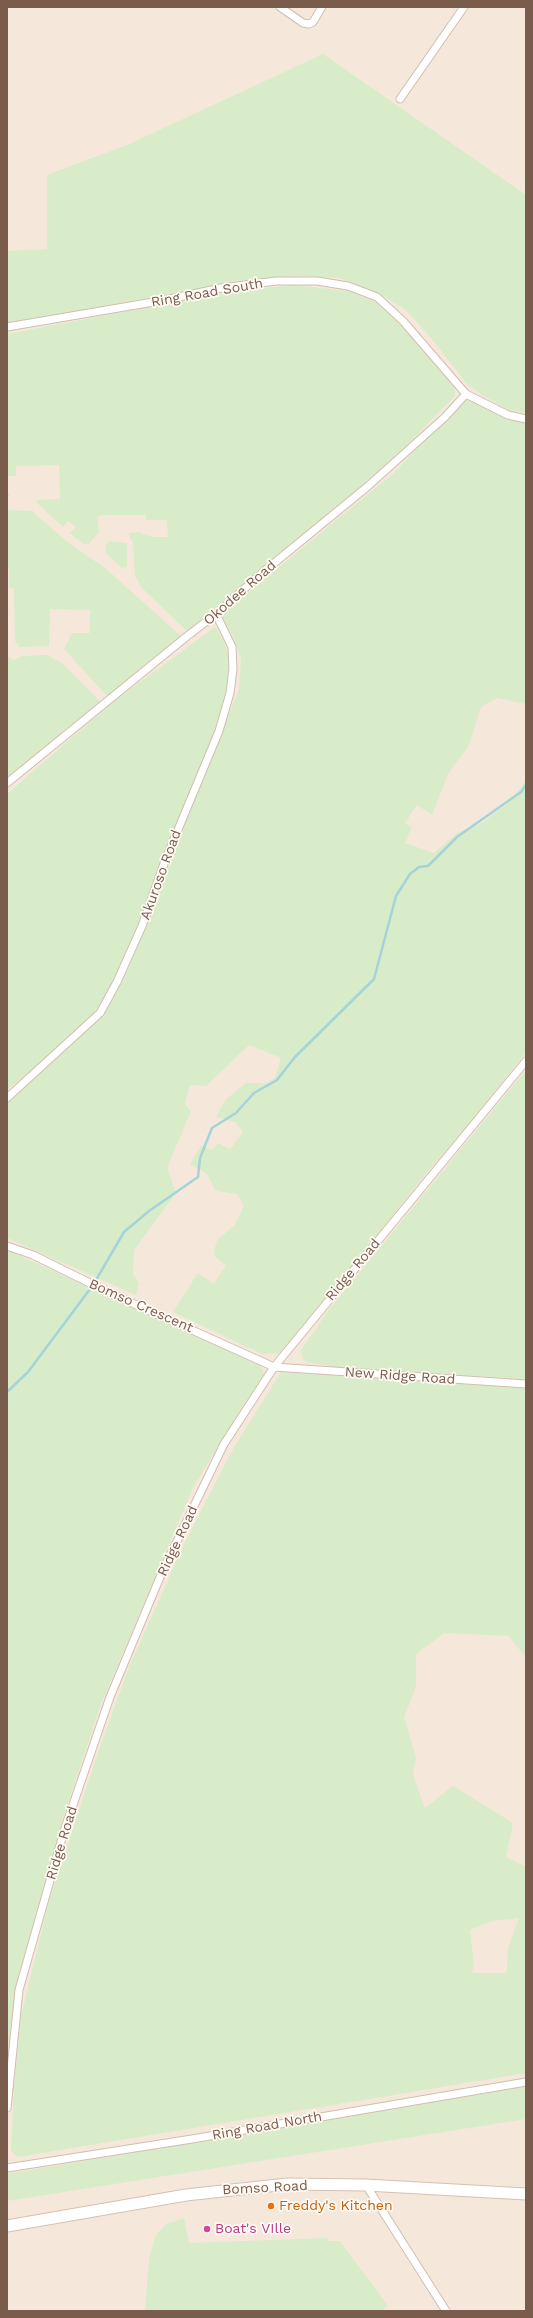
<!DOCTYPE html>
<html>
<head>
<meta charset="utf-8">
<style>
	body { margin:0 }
	#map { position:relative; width:533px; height:2318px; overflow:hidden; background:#fdf6ec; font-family:"Work Sans",sans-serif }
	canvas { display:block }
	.frame { position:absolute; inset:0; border:8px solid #7a5c4d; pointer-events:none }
</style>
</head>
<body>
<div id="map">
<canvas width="533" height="2318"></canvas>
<div class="frame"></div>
</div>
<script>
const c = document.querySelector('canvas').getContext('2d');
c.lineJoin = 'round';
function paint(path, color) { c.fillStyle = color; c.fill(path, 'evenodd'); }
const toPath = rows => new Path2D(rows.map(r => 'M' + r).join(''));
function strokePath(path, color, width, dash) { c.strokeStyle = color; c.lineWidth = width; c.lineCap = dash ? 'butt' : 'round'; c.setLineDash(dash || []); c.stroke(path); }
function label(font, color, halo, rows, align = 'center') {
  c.font = font + ' "Work Sans",sans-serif'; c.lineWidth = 3.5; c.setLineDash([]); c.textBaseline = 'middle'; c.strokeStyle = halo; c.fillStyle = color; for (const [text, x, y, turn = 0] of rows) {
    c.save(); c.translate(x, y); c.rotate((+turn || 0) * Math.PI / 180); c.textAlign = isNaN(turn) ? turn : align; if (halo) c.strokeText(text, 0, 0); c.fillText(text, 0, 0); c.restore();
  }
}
const residential = toPath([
	[7,7,526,7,526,2311,7,2311]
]);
const green = toPath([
	[323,54,526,195,526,413,509,410,482,395,467,384,431,338,406,310,379,293,339,278,301,276,232,281,198,289,7,323,7,251,47,249,47,175,127,145],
	[293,285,348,291,377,303,394,317,455,388,455,396,405,447,346,499,187,631,143,589,135,576,133,542,129,536,130,533,141,532,142,534,154,537,168,537,167,520,146,520,146,515,100,515,97,518,99,532,89,544,83,544,70,533,76,527,68,521,63,527,36,502,36,500,60,499,59,465,16,466,16,476,8,476,8,493,10,495,7,498,7,334,227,292],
	[469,400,502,417,526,424,526,704,497,698,481,707,468,747,449,772,432,815,417,805,405,823,412,827,405,843,434,853,457,833,482,823,511,801,526,780,526,1052,465,1129,428,1171,286,1349,280,1353,262,1354,173,1312,198,1273,214,1284,226,1265,215,1257,214,1250,218,1239,234,1226,244,1206,237,1194,216,1191,207,1174,190,1164,201,1146,213,1150,218,1143,230,1149,243,1132,235,1122,216,1117,225,1100,246,1083,266,1083,275,1078,281,1058,249,1045,206,1086,190,1085,185,1104,191,1111,167,1168,176,1193,134,1250,133,1274,139,1283,136,1295,7,1238,7,1101,100,1019,119,989,128,969,239,689,241,659,233,636,222,619,223,613,394,473,429,435,464,401],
	[7,510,32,511,66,541,105,568,181,636,108,697,64,649,72,633,90,633,90,610,50,609,49,646,19,647,15,641,14,588,9,588,9,569,7,569],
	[109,541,127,543,127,567,122,568,106,553,105,546],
	[215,627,225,643,229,661,226,695,217,723,120,971,102,1002,83,1026,7,1090,7,794,113,702],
	[47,655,62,663,100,701,7,780,7,656,14,660,22,656],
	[526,1070,526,1379,342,1368,307,1362,303,1359,301,1350,328,1311],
	[7,1250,259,1364,265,1375,244,1404,193,1488,101,1704,62,1821,25,1952,16,1987,7,2056],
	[281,1372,526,1388,526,1658,509,1636,444,1633,416,1654,416,1687,404,1717,416,1757,413,1775,425,1808,453,1786,513,1823,506,1857,526,1867,526,2073,18,2157,11,2151,14,2086,21,2017,49,1901,99,1750,129,1667,185,1542,233,1449],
	[519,1918,508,1948,507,1969,505,1973,472,1973,474,1964,470,1930,492,1921],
	[526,2085,526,2119,7,2201,7,2174],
	[184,2218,189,2243,327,2238,329,2241,340,2241,388,2306,380,2311,145,2310,149,2259,156,2235,165,2225]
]);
const stream = toPath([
	[96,1280,124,1232,149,1211,198,1177,200,1158,212,1128,236,1113,254,1093,277,1080,295,1057,374,979,396,896,410,874,419,867,428,866,457,837,521,792,526,785],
	[7,1392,28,1372,90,1289]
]);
const street = toPath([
	[280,7,303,23,309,24,313,22,322,7],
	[400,99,464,7],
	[7,327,165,300,221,288,276,281,317,281,348,286,377,297,403,321,466,394,508,415,526,419],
	[7,783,186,637,216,614,262,573,367,487,445,417,466,394],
	[7,1098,100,1013,117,982,142,926,165,861,219,731,230,693,233,669,232,647,216,614],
	[7,1246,33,1255,110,1293,274,1367,526,1384],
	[7,2108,19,1990,64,1831,110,1697,163,1570,224,1444,274,1367,526,1061],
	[7,2168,192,2139,526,2082],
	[366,2185,446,2311]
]);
const secondary = toPath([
	[7,2226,186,2195,287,2184,366,2185,526,2194]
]);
const markers = [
	[271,2206,4,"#e8710a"],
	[207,2229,4,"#d1479c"]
];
const streetNames = [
	["Ring Road South",207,293,-10],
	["Okodee Road",240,593,-41],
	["Akuroso Road",161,875,-70],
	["Ridge Road",353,1270,-50],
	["Bomso Crescent",141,1306,24],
	["New Ridge Road",400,1376,4],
	["Ridge Road",178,1541,-65],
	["Ridge Road",62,1843,-73],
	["Ring Road North",267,2126,-10],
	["Bomso Road",265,2188,-3]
];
const foodNames = [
	["Freddy's Kitchen",279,2206]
];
const hotelNames = [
	["Boat's VIlle",215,2229]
];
paint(residential, '#f5e8da');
paint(green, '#d8ecc9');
strokePath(stream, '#a5d3da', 2.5);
strokePath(street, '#d1beb0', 9);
strokePath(secondary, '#d6c0b0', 13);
strokePath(street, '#fff', 7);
strokePath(secondary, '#fff', 11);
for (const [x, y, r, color] of markers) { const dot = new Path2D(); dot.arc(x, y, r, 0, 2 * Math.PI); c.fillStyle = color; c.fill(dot); strokePath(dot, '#fffaf3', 1.5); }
label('14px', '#7a5c4d', '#fffaf3', streetNames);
label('14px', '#c56008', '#fffaf3', foodNames, 'left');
label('14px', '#b23c85', '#fffaf3', hotelNames, 'left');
</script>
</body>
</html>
